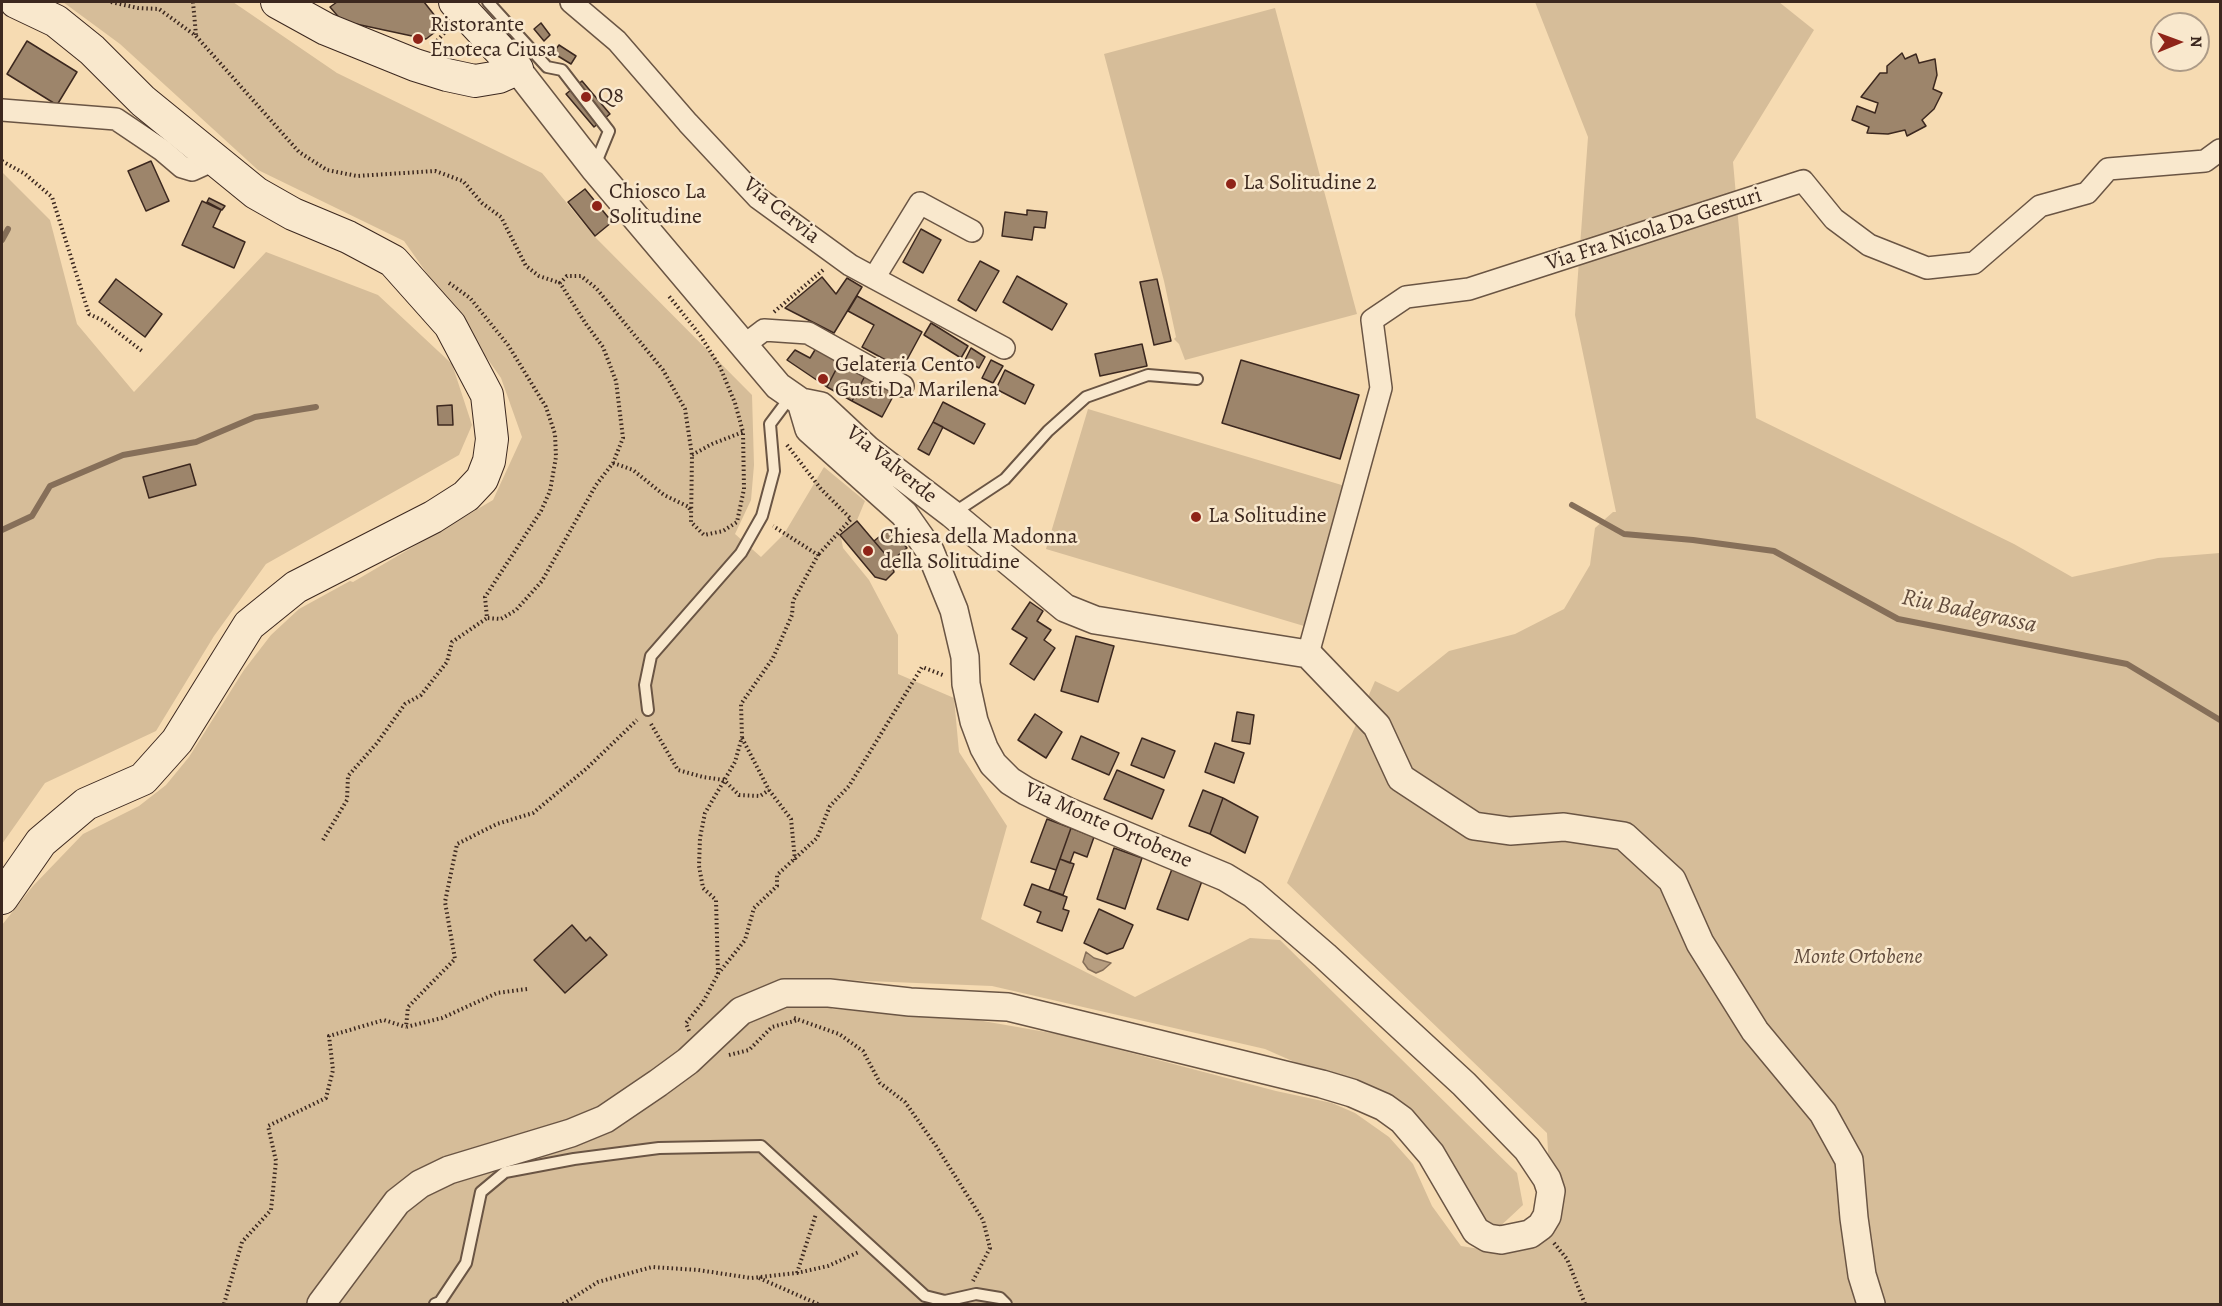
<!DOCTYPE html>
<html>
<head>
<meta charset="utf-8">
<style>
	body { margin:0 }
	#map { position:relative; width:2222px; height:1306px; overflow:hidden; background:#f6dbb2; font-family:Alegreya,serif }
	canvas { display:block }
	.frame { position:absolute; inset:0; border:3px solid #3c281f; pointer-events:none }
	.north { position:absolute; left:2150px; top:12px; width:60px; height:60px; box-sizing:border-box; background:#f9e8cd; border:2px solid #ad9b87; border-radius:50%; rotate:89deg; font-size:16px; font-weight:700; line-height:24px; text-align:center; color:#3c281f }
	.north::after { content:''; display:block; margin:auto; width:21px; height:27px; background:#8f2418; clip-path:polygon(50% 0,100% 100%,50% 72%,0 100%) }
</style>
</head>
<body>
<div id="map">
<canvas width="2222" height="1306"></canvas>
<div class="frame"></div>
<div class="north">N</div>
</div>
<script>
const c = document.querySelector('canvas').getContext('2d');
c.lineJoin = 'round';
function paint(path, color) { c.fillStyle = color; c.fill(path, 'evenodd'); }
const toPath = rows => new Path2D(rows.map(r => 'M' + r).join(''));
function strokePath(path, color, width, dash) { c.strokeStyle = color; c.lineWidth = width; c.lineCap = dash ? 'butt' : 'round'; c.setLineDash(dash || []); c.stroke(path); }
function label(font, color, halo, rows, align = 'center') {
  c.font = font + ' Alegreya,serif'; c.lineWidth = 5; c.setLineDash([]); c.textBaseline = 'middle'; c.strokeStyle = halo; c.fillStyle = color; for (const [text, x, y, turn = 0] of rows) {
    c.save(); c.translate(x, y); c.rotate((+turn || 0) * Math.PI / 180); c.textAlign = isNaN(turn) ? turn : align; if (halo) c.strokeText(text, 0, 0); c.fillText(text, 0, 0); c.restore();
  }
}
const green = toPath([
	[63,2,233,2,337,73,542,173,594,236,752,395,754,465,751,500,735,534,761,557,784,534,824,467,865,501,855,525,841,537,843,548,869,580,898,635,898,674,954,698,959,752,1007,826,981,919,1135,997,1250,938,1280,940,1517,1173,1523,1205,1494,1232,1411,1113,1265,1049,992,986,817,979,832,1009,960,1017,1063,1035,1276,1091,1332,1103,1355,1113,1389,1137,1413,1164,1432,1206,1461,1246,1498,1252,1552,1220,1547,1133,1287,883,1375,681,1398,692,1449,651,1515,634,1564,609,1590,565,1595,528,1613,512,1616,512,1575,315,1588,137,1535,2,1779,2,1814,30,1733,162,1756,418,2014,544,2072,577,2158,558,2220,553,2220,1304,2,1304,2,925,33,886,83,834,139,806,166,785,189,757,244,670,271,635,299,609,350,581,353,582,493,500,522,437,501,378,404,241,258,170,120,44],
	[1275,8,1357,314,1185,360,1179,344,1174,339,1176,337,1164,281,1104,54],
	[2,172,50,220,77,324,134,392,266,252,378,295,452,364,472,425,459,455,266,564,214,636,156,731,45,783,2,844],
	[1088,409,1345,486,1304,626,1046,549]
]);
const water = toPath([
	[1086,952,1094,958,1111,963,1103,970,1096,973,1088,969,1083,962,1086,952]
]);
const stream = toPath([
	[2,240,8,229],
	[1572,505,1624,534,1693,540,1774,551,1898,619,2127,664,2220,720],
	[2,530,32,516,50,486,123,455,196,442,255,417,316,407]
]);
const building = toPath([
	[337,2,424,2,443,26,426,39,342,21,330,7,337,2],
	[541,23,550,35,544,41,534,29,541,23],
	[27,41,77,72,57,105,7,74,27,41],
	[559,45,576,56,571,64,553,53,559,45],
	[1902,53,1905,59,1916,54,1919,63,1935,59,1937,75,1933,89,1942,93,1934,109,1922,120,1926,126,1907,136,1905,130,1888,134,1867,133,1869,127,1852,120,1857,106,1875,113,1878,103,1861,97,1880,73,1887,73,1887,66,1902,53],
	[582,81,610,114,594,127,566,94,582,81],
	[151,161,169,201,146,211,128,171,151,161],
	[585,189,612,222,595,236,568,202,585,189],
	[209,198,225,206,222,210,207,202,209,198],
	[202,201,221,210,213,227,245,242,234,268,182,245,202,201],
	[1027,210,1047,212,1045,228,1034,227,1032,240,1002,236,1005,212,1027,215,1027,210],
	[921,229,941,240,923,273,903,262,921,229],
	[980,261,999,271,976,311,958,300,980,261],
	[1017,276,1067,304,1052,330,1003,302,1017,276],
	[822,277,836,294,847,278,862,287,834,333,785,308,822,277],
	[116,279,162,314,145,337,99,302,116,279],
	[1157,279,1171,341,1154,345,1140,282,1157,279],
	[857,296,922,332,902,369,862,347,874,325,848,311,857,296],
	[931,323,968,346,961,358,924,335,931,323],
	[1142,344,1147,366,1100,376,1095,354,1142,344],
	[818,345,842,358,827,387,787,360,795,350,810,358,818,345],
	[971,348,985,357,979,368,965,360,971,348],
	[842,358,867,372,852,401,827,387,842,358],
	[991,360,1003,366,993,383,982,378,991,360],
	[1241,360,1359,395,1340,459,1222,423,1241,360],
	[1005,370,1034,385,1025,404,996,389,1005,370],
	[867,372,897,389,882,417,852,401,867,372],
	[943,402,985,424,974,444,933,422,943,402],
	[452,405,453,425,438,425,437,406,452,405],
	[933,422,943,427,929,455,918,449,933,422],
	[190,464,196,485,149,498,143,477,190,464],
	[857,521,891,561,894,572,886,580,875,577,840,535,857,521],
	[890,528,907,548,891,561,874,541,890,528],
	[1030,602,1043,611,1037,621,1051,630,1044,640,1055,648,1034,680,1010,664,1027,638,1012,629,1030,602],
	[1076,636,1114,646,1098,702,1061,691,1076,636],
	[1237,712,1254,715,1250,744,1232,741,1237,712],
	[1035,714,1062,732,1046,758,1018,740,1035,714],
	[1081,736,1119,753,1109,775,1072,759,1081,736],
	[1142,738,1175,751,1164,778,1131,765,1142,738],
	[1215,743,1244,753,1234,783,1205,772,1215,743],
	[1117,770,1164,790,1152,819,1104,799,1117,770],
	[1203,790,1223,798,1210,834,1189,826,1203,790],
	[1223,798,1258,817,1245,853,1210,834,1223,798],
	[1047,819,1071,828,1056,870,1031,862,1047,819],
	[1071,828,1094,837,1087,857,1074,852,1070,863,1060,859,1071,828],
	[1114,848,1142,858,1125,909,1097,899,1114,848],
	[1060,859,1074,864,1063,895,1049,890,1060,859],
	[1172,869,1202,881,1188,920,1157,909,1172,869],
	[1032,884,1067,897,1063,909,1069,911,1062,931,1037,922,1041,912,1024,905,1032,884],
	[1099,909,1133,925,1123,948,1107,954,1084,943,1099,909],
	[572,925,586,941,590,937,607,955,565,993,534,960,572,925]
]);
const path = toPath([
	[111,2,138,8,159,9,196,36,299,152,327,170,357,176,435,171,463,181,482,203,501,217,526,266,539,276,560,283],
	[193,2,196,35],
	[434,44,447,30],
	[2,161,25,174,52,197,89,314,102,320,142,351],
	[449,283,470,298,508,345,546,407,555,434,556,457,550,491,541,511,485,597,487,618,501,619,516,610,542,581,596,485,613,463,623,438,616,381,603,347,586,324,560,283,567,276,581,276,596,288,663,370,685,409,692,455,691,522,704,535,723,531,737,522,744,489,743,432,735,403,720,367,700,335,668,295],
	[774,312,823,270],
	[787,445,821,489,851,519,818,555],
	[692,455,712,444,743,432],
	[613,463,633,470,664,495,689,507,690,510],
	[651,724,678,770,703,777,724,780,739,795,760,796,769,790],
	[742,738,769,790,791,819,795,860],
	[323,840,347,800,348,776,377,743,405,704,421,695,447,662,452,642,487,618],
	[718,974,716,900,703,888,699,866,700,838,705,813,735,762,742,737,741,704,773,658,792,615,793,601,818,555,773,526],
	[527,989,497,993,442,1018,406,1027,408,1007,455,959,445,902,457,844,497,824,533,813,586,769,637,720],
	[794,1018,839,1034,863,1051,880,1083,905,1102,936,1146,983,1220,990,1248,973,1281],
	[689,1031,686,1023,703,1002,718,974,745,940,754,908,777,886,777,875,817,838,830,806,849,786,922,667,943,675],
	[729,1055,749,1050,772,1027,798,1020],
	[1554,1243,1567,1259,1585,1304],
	[797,1273,816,1214],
	[759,1278,818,1304],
	[224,1304,242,1242,271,1210,276,1161,268,1126,326,1098,333,1070,329,1036,384,1020,406,1027],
	[563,1304,598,1282,652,1267,698,1270,751,1278,797,1273,828,1266,859,1252]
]);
const service = toPath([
	[488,2,547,67,562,70,609,131,595,165],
	[952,514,1005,479,1048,431,1086,397,1148,375,1197,379],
	[648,710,645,685,651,656,741,553,762,516,774,471,770,424,791,396],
	[435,1304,440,1302,466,1263,481,1192,505,1172,574,1159,659,1148,761,1146,925,1296,945,1301,976,1294,1000,1298,1006,1304]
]);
const minor = toPath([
	[571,2,617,41,688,123,758,198,850,265,1004,348],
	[2,110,116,119,162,150,182,167,192,170,214,160],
	[874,278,920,203,972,231],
	[743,346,764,330,808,333,903,386],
	[1308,654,1381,388,1372,320,1406,297,1469,289,1803,181,1834,219,1869,245,1927,268,1974,263,2040,206,2087,193,2108,169,2205,161,2220,150]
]);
const tertiary = toPath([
	[517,69,594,168,778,386,801,402,821,406,868,450,952,514,1065,608,1095,620,1308,654,1377,726,1401,778,1474,826,1510,831,1564,827,1624,836,1672,880,1700,943,1755,1031,1823,1113,1849,1160,1854,1218,1862,1275,1871,1304],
	[321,1304,397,1202,420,1184,449,1170,571,1133,605,1119,658,1083,688,1061,741,1011,784,993,829,993,910,1002,1008,1007,1322,1084,1352,1093,1384,1107,1402,1120,1431,1154,1476,1231,1488,1238,1501,1240,1530,1234,1541,1226,1547,1216,1551,1191,1547,1179,1527,1149,1464,1084,1325,956,1253,894,1225,877,1067,811,1026,791,1010,781,993,764,984,748,974,721,966,684,965,657,954,610,930,551,904,514,809,429,801,402]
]);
const secondary = toPath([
	[277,2,326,29,415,65,447,75,475,81,499,77,517,69,455,2],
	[2,898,41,842,86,804,143,779,177,741,249,625,296,587,433,517,466,496,482,479,489,461,492,439,487,395,450,325,393,261,348,237,293,214,256,193,143,101,92,50,56,21,16,2]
]);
const markers = [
	[418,39,6,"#8f2418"],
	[586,97,6,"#8f2418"],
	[1231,184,6,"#8f2418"],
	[597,206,6,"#8f2418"],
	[823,379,6,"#8f2418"],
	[1196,517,6,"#8f2418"],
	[868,551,6,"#8f2418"]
];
const poiNames = [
	["Ristorante",430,26],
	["Enoteca Ciusa",430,51],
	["Q8",598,97],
	["La Solitudine 2",1243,184],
	["Chiosco La",609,193],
	["Solitudine",609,218],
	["Gelateria Cento",835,366],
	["Gusti Da Marilena",835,391],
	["La Solitudine",1208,517],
	["Chiesa della Madonna",880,538],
	["della Solitudine",880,563]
];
const streetNames = [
	["Via Cervia",781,211,39],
	["Via Fra Nicola Da Gesturi",1654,230,-18],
	["Via Valverde",891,465,39],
	["Via Monte Ortobene",1108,826,24]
];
const parkNames = [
	["Monte Ortobene",1858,958]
];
const waterNames = [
	["Riu Badegrassa",1969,612,12]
];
paint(green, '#d6bd99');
paint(water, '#b79e80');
strokePath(water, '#866f59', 1.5);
strokePath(stream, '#866f59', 6);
paint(building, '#9d856b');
strokePath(building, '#3c281f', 1.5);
strokePath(service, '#6a5544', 14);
strokePath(minor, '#6a5544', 24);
strokePath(tertiary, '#6a5544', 30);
strokePath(secondary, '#3c281f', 34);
strokePath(path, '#3c281f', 4, [1.5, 3]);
strokePath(service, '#f9e8cd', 10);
strokePath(minor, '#f9e8cd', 21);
strokePath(tertiary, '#f9e8cd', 27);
strokePath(secondary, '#f9e8cd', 32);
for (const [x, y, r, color] of markers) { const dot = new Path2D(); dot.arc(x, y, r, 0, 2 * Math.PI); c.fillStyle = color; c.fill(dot); strokePath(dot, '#f9e8cd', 2); }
label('22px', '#3c281f', '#f9e8cd', poiNames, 'left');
label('22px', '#3c281f', '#f9e8cd', streetNames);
label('italic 22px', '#624d3e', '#f9e8cd', parkNames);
label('italic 24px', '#614b3c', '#f9e8cd', waterNames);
</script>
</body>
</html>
